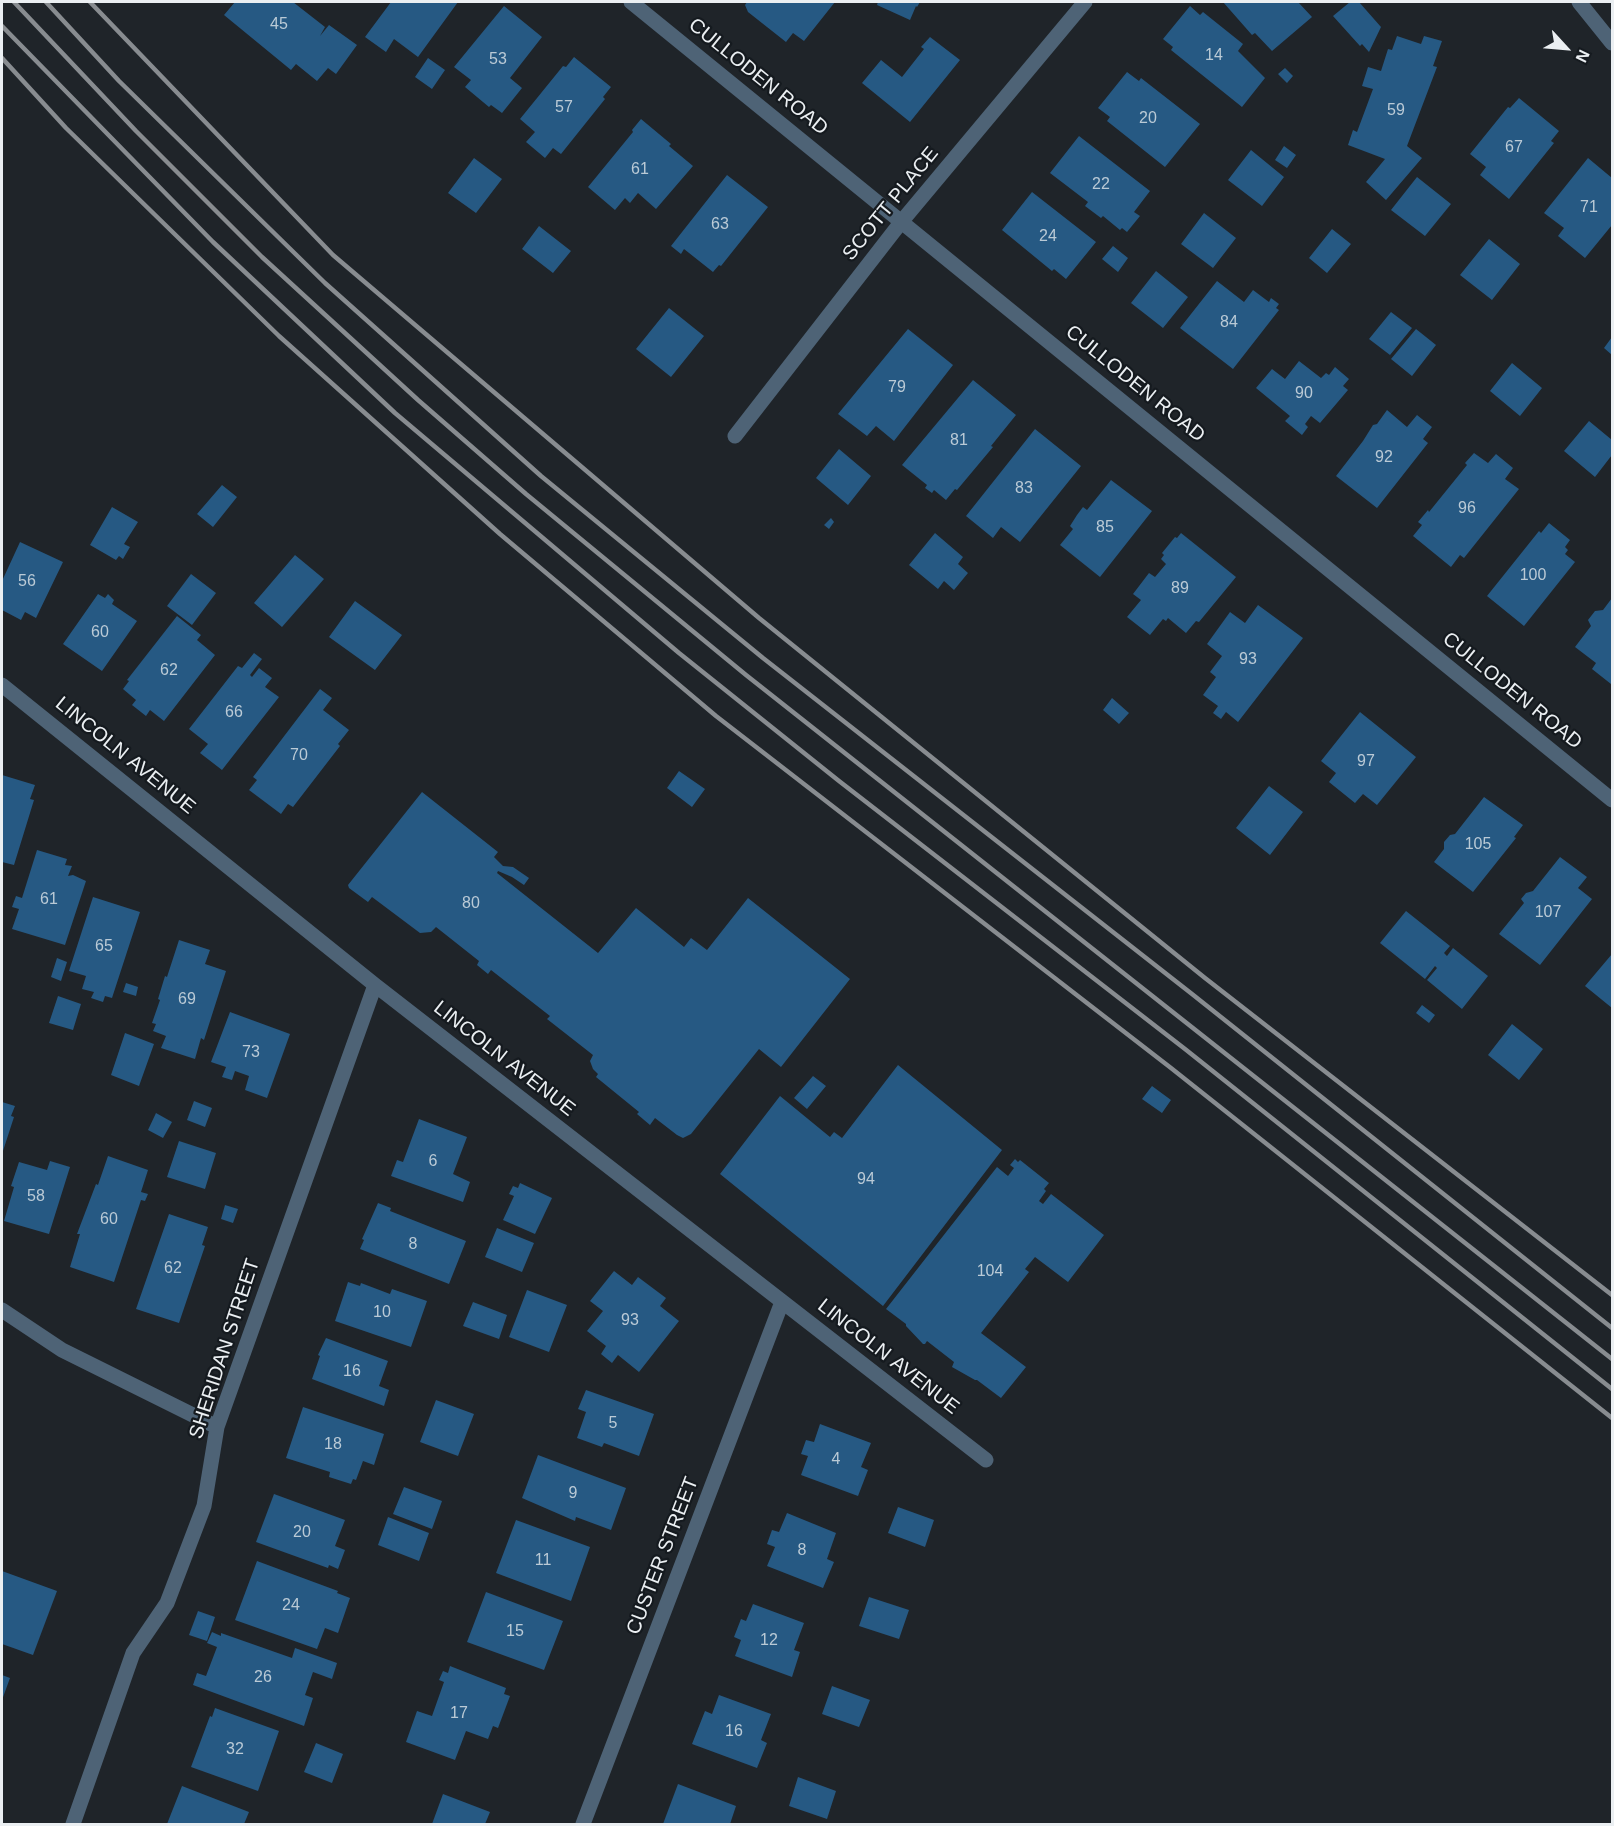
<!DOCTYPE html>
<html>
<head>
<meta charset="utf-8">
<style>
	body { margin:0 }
	#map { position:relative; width:1614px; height:1826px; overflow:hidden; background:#1f2429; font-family:Arial,sans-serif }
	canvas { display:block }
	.frame { position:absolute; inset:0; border:3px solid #ebeff2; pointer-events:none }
	.north { position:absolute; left:1536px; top:18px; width:60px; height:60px; -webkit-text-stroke:4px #151a1f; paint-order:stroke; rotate:116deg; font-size:16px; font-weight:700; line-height:24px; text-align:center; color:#ebeff2 }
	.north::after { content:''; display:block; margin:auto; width:21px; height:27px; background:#ebeff2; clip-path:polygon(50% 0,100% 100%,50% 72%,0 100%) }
</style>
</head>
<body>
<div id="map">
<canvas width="1614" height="1826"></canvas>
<div class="frame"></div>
<div class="north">N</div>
</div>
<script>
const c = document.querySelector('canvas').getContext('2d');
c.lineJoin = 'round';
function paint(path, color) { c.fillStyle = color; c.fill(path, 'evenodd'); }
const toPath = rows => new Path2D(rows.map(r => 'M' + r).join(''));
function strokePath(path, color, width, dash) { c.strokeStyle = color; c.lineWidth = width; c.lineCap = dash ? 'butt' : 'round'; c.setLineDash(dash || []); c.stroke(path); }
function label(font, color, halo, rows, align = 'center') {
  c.font = font + ' Arial,sans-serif'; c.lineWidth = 4.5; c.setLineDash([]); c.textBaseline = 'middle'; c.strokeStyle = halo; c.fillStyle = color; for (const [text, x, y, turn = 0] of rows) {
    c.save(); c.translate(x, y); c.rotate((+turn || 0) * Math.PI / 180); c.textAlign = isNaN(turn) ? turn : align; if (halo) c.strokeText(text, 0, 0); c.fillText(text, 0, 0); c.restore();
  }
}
const building = toPath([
	[235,2,293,2,325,27,320,36,329,25,357,45,336,74,328,68,317,81,296,64,291,70,224,15],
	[391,2,458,2,418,57,394,39,386,52,365,37],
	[747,2,835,2,804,41,793,33,786,42,748,12,745,5],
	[878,2,920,2,917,7,916,6,910,20,877,5],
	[1223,2,1298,2,1312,17,1272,51,1255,33,1252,35],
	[1350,2,1359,2,1381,27,1369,52,1362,44,1360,46,1333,16],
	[504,6,542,37,510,78,522,88,502,113,491,105,489,107,465,87,471,80,454,67],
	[1190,6,1200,15,1203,12,1243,44,1238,51,1265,78,1242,107,1171,50,1173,47,1163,39],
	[1397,36,1421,44,1424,36,1442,41,1433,66,1437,67,1407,146,1422,158,1386,200,1366,182,1385,159,1348,145,1353,130,1357,132,1373,89,1362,86,1368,67,1381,71,1388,49,1392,50],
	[930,37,960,60,910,122,862,83,881,60,902,77,924,49,921,47],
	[574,57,611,87,603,97,605,99,561,154,553,148,545,158,526,142,535,132,520,119,563,66,566,67],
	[428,58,445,70,432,89,415,77],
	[1285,68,1293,76,1287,83,1278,74],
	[1127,72,1139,81,1141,78,1200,124,1165,167,1107,121,1110,117,1098,108],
	[1519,98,1559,131,1551,141,1554,143,1509,199,1480,175,1486,167,1470,154,1508,107,1510,108],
	[641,119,671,144,669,146,693,166,656,209,638,193,630,203,625,198,615,210,588,187,633,132,632,130],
	[1079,136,1150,191,1134,212,1140,216,1127,232,1122,228,1120,230,1103,216,1101,218,1085,206,1088,202,1050,173],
	[1284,146,1296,155,1287,168,1275,160],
	[1251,150,1284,177,1262,206,1228,180],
	[474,158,502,179,476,213,448,193],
	[1588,158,1612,178,1612,225,1585,258,1558,236,1564,228,1544,213],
	[727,175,768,207,721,266,719,265,713,272,684,249,681,254,671,246],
	[1417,177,1451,204,1425,236,1391,210],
	[1032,192,1096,242,1066,279,1054,269,1052,271,1002,230],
	[1204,213,1236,238,1213,268,1181,244],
	[539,226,571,251,553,273,522,249],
	[1332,229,1351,244,1327,273,1309,258],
	[1489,239,1520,264,1492,300,1460,275],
	[1113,246,1128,258,1118,272,1102,259],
	[1156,271,1188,297,1163,328,1131,303],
	[1217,281,1244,302,1253,290,1269,302,1271,298,1279,304,1276,308,1279,310,1233,369,1180,328],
	[669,308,704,336,671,377,636,349],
	[1391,312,1412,328,1390,355,1369,339],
	[908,329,953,365,894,441,876,426,867,436,838,414],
	[1416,329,1436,345,1412,376,1391,359],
	[1612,337,1612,355,1604,348],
	[1299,361,1321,378,1326,373,1329,375,1335,367,1349,379,1343,386,1348,390,1320,423,1311,416,1305,424,1308,427,1302,435,1285,421,1290,416,1256,388,1272,369,1285,379],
	[1512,363,1542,388,1520,416,1490,391],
	[973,380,1016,415,991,446,993,447,957,490,955,489,946,500,934,490,932,493,925,488,927,485,902,465],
	[1387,410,1407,427,1417,415,1432,427,1423,439,1428,443,1377,508,1336,476,1363,441,1373,425,1377,424],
	[1589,421,1612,440,1612,455,1595,477,1564,451],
	[1035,429,1081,466,1020,542,1001,527,993,538,966,516],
	[839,449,871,476,848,505,816,478],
	[1474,453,1488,463,1496,454,1513,468,1505,479,1519,489,1464,558,1460,555,1451,567,1413,536,1422,525,1418,522,1428,510,1429,512,1467,465,1465,463],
	[1111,480,1152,511,1100,577,1060,545,1073,529,1070,526,1077,515,1083,507,1087,510],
	[222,485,237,497,213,527,197,514],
	[112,507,138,522,124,544,130,547,123,559,119,556,116,560,90,545],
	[831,518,834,522,829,529,824,525],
	[1549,523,1570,540,1565,547,1568,550,1565,554,1575,562,1524,626,1487,596,1539,531,1541,533],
	[935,533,963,557,958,564,968,573,954,590,944,581,938,589,909,565],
	[1181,533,1236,577,1199,622,1196,621,1186,633,1168,618,1166,621,1163,619,1150,635,1127,617,1141,600,1133,594,1149,573,1155,577,1166,564,1161,559,1164,555,1162,553,1175,537,1177,538],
	[20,542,63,562,36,618,25,612,21,620,2,610,2,581],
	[295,555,324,579,282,627,254,603],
	[191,574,216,593,192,625,167,606],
	[98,594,105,598,108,594,114,600,112,604,137,621,102,671,63,644],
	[1612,598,1612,682,1611,684,1592,669,1596,663,1575,647,1591,626,1588,620,1595,611,1603,610],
	[355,601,402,635,375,670,329,637],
	[1258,605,1303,638,1238,722,1226,712,1221,719,1213,713,1218,706,1203,695,1216,677,1210,672,1222,656,1207,644,1230,612,1245,623],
	[177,616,201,635,197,640,215,655,164,721,150,710,146,716,132,705,136,700,123,689,129,681,127,680],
	[254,653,262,659,250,675,252,677,259,668,272,678,265,687,279,697,222,770,200,753,208,744,189,729,238,666,242,668],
	[320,689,332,698,323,710,349,730,338,744,340,746,293,807,288,804,281,814,249,790,257,780,253,777],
	[1112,698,1129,713,1119,724,1103,710],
	[1360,712,1416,757,1377,805,1363,794,1355,803,1329,782,1336,773,1321,761],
	[679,771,705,789,692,807,667,788],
	[2,775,35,785,30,799,34,800,14,865,2,862],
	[1269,786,1303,812,1270,855,1236,828],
	[422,792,498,852,494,857,503,866,513,867,529,878,524,885,512,877,498,871,497,873,598,953,636,908,684,947,691,938,707,950,748,898,850,979,781,1067,759,1049,691,1134,683,1138,677,1135,655,1118,650,1125,637,1114,639,1112,596,1077,598,1074,593,1069,590,1061,593,1055,547,1019,550,1016,491,970,488,974,477,965,479,961,436,927,431,932,420,933,372,897,368,902,349,888,348,885],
	[1484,797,1523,825,1514,837,1516,838,1473,892,1434,862,1444,849,1444,842,1450,835,1455,834],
	[37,850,67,859,65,865,72,866,68,876,73,875,86,881,65,945,12,929,19,909,12,907,16,896,22,898],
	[1560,857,1587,877,1578,888,1592,899,1540,965,1499,934,1524,903,1521,899,1526,893,1533,891],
	[93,897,140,912,112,998,105,996,103,1002,91,998,94,992,82,989,86,976,69,971],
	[1406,911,1450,946,1444,953,1447,956,1453,948,1488,976,1462,1009,1427,980,1437,968,1435,966,1425,979,1380,943],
	[179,940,210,950,205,964,226,971,204,1040,201,1038,195,1059,161,1048,166,1036,153,1031,156,1024,152,1023,160,1000,158,999,165,976,167,977],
	[1612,954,1612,1008,1585,986],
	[57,958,67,962,61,981,51,977],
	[126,983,138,987,136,996,123,992],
	[58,996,81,1004,73,1030,49,1023],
	[1422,1005,1435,1015,1429,1023,1416,1013],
	[230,1012,290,1034,267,1098,245,1090,249,1076,235,1071,232,1080,222,1077,226,1067,211,1062],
	[1512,1024,1543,1049,1519,1080,1488,1055],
	[125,1033,154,1044,139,1086,111,1075],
	[898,1065,1002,1150,883,1306,720,1174,780,1096,830,1137,834,1132,842,1138],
	[813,1076,826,1086,807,1109,794,1098],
	[1152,1086,1171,1100,1162,1113,1142,1099],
	[194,1101,212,1108,205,1127,187,1120],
	[2,1102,15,1106,11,1116,14,1117,2,1154],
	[156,1113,172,1122,163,1138,148,1130],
	[419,1119,467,1137,453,1174,470,1182,463,1202,391,1176,397,1160,403,1162],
	[179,1141,216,1153,205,1189,167,1177],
	[108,1156,148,1170,141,1192,148,1194,145,1201,141,1200,114,1282,70,1267,80,1234,77,1234,96,1184,98,1185],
	[1015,1159,1018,1162,1020,1160,1049,1183,1044,1189,1046,1191,1039,1201,1043,1204,1051,1194,1104,1235,1068,1282,1035,1257,1025,1269,1029,1272,981,1333,1026,1367,1001,1398,977,1380,975,1380,952,1367,954,1362,927,1341,925,1344,923,1344,906,1326,906,1324,886,1309,997,1167,1008,1176,1014,1168,1010,1165],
	[50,1161,70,1167,49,1234,4,1221,14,1187,11,1186,19,1162,47,1170],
	[520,1183,552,1198,535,1234,503,1220,514,1196,509,1194,513,1186,518,1188],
	[378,1203,391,1208,390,1211,466,1241,449,1284,360,1249,364,1240,362,1239],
	[225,1205,238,1209,233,1223,221,1219],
	[169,1214,208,1227,202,1245,205,1246,179,1323,136,1309],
	[497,1228,534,1243,522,1272,485,1257],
	[614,1271,632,1285,638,1277,666,1298,660,1306,679,1321,639,1372,618,1355,612,1363,601,1354,606,1346,587,1331,603,1311,590,1301],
	[348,1282,360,1286,361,1283,390,1294,392,1289,427,1301,411,1347,335,1321],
	[527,1290,567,1305,549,1352,509,1337],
	[473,1302,507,1315,499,1339,463,1326],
	[326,1338,388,1361,379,1386,389,1390,384,1406,312,1379,320,1356,318,1355],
	[586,1390,654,1414,639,1456,604,1443,602,1447,577,1438,586,1412,578,1409],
	[436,1400,474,1414,458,1456,420,1442],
	[303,1407,384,1434,374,1465,363,1461,356,1480,353,1479,351,1484,329,1477,330,1472,286,1458],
	[820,1424,871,1443,861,1467,868,1470,858,1496,801,1475,808,1456,801,1454,806,1440,814,1442],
	[538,1455,626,1488,611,1530,576,1517,575,1521,522,1498],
	[404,1487,442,1501,432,1529,393,1514],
	[274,1494,345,1520,335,1546,345,1550,338,1569,329,1565,328,1568,256,1542],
	[898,1507,934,1520,925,1547,888,1533],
	[787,1513,836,1533,827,1559,834,1562,823,1588,767,1566,775,1547,767,1544,772,1530,779,1532],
	[388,1517,429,1533,419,1561,378,1545],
	[516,1520,590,1547,571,1601,496,1573],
	[257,1561,338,1591,337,1593,350,1598,338,1633,325,1628,317,1649,235,1620],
	[2,1571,57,1591,33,1655,2,1644],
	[486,1592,563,1621,544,1670,467,1642],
	[869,1597,909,1610,899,1639,859,1626],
	[753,1604,804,1623,794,1650,800,1652,792,1677,735,1656,741,1640,734,1637,741,1619,746,1621],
	[198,1611,215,1617,207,1641,189,1635],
	[212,1632,221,1636,221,1633,292,1658,295,1648,337,1663,332,1679,313,1672,305,1695,313,1698,304,1726,193,1685,197,1673,206,1676,217,1647,207,1643],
	[450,1666,506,1688,504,1694,510,1696,498,1728,493,1726,488,1739,466,1731,455,1760,406,1742,417,1711,432,1716,444,1682,439,1680,443,1671,448,1673],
	[2,1675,10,1678,2,1700],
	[832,1686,870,1700,859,1727,822,1714],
	[719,1695,771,1714,761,1740,767,1743,757,1768,692,1744,705,1711,712,1714],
	[215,1708,279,1731,258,1791,191,1767,210,1716,212,1717],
	[316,1743,343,1754,332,1783,304,1772],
	[798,1777,836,1791,827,1819,789,1806],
	[678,1784,736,1806,730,1824,663,1824],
	[182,1786,249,1812,244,1824,167,1824],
	[443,1794,490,1812,485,1824,432,1824]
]);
const street = toPath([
	[631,2,1612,800],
	[1579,2,1612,43],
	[735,436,902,221,1085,2],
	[2,685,375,985,986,1460],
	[2,1310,62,1350,217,1427],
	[73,1824,133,1653,167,1603,204,1506,217,1427,375,985],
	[583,1824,782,1302]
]);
const rail = toPath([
	[14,2,136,131,262,257,418,400,526,494,746,675,1612,1359],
	[46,2,119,81,325,283,541,476,763,658,1192,994,1612,1328],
	[90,2,333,255,759,618,1205,978,1612,1295],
	[2,26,213,242,395,413,679,653,839,781,1185,1049,1612,1389],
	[2,58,66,128,279,336,500,534,716,716,1171,1068,1612,1418]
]);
const numberNames = [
	["45",279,25],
	["14",1214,56],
	["53",498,60],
	["57",564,108],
	["59",1396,111],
	["20",1148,119],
	["67",1514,148],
	["61",640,170],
	["22",1101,185],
	["71",1589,208],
	["63",720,225],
	["24",1048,237],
	["84",1229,323],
	["79",897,388],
	["90",1304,394],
	["81",959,441],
	["92",1384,458],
	["83",1024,489],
	["96",1467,509],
	["85",1105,528],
	["100",1533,576],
	["56",27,582],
	["89",1180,589],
	["60",100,633],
	["93",1248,660],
	["62",169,671],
	["66",234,713],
	["70",299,756],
	["97",1366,762],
	["105",1478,845],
	["61",49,900],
	["80",471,904],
	["107",1548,913],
	["65",104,947],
	["69",187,1000],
	["73",251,1053],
	["6",433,1162],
	["94",866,1180],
	["58",36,1197],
	["60",109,1220],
	["8",413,1245],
	["62",173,1269],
	["104",990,1272],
	["10",382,1313],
	["93",630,1321],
	["16",352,1372],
	["5",613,1424],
	["18",333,1445],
	["4",836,1460],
	["9",573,1494],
	["20",302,1533],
	["8",802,1551],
	["11",543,1561],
	["24",291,1606],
	["15",515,1632],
	["12",769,1641],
	["26",263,1678],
	["17",459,1714],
	["16",734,1732],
	["32",235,1750]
];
const streetNames = [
	["CULLODEN ROAD",758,77,39],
	["SCOTT PLACE",891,204,-51],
	["CULLODEN ROAD",1135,384,39],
	["CULLODEN ROAD",1512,691,39],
	["LINCOLN AVENUE",125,756,39],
	["LINCOLN AVENUE",504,1059,38],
	["SHERIDAN STREET",225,1349,-72],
	["LINCOLN AVENUE",888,1357,38],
	["CUSTER STREET",663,1556,-69]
];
paint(building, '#265983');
strokePath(street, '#4e6376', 15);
strokePath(rail, '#888c90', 4.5);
label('16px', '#bacad6', null, numberNames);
label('20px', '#ebeff2', '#151a1f', streetNames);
</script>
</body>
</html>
